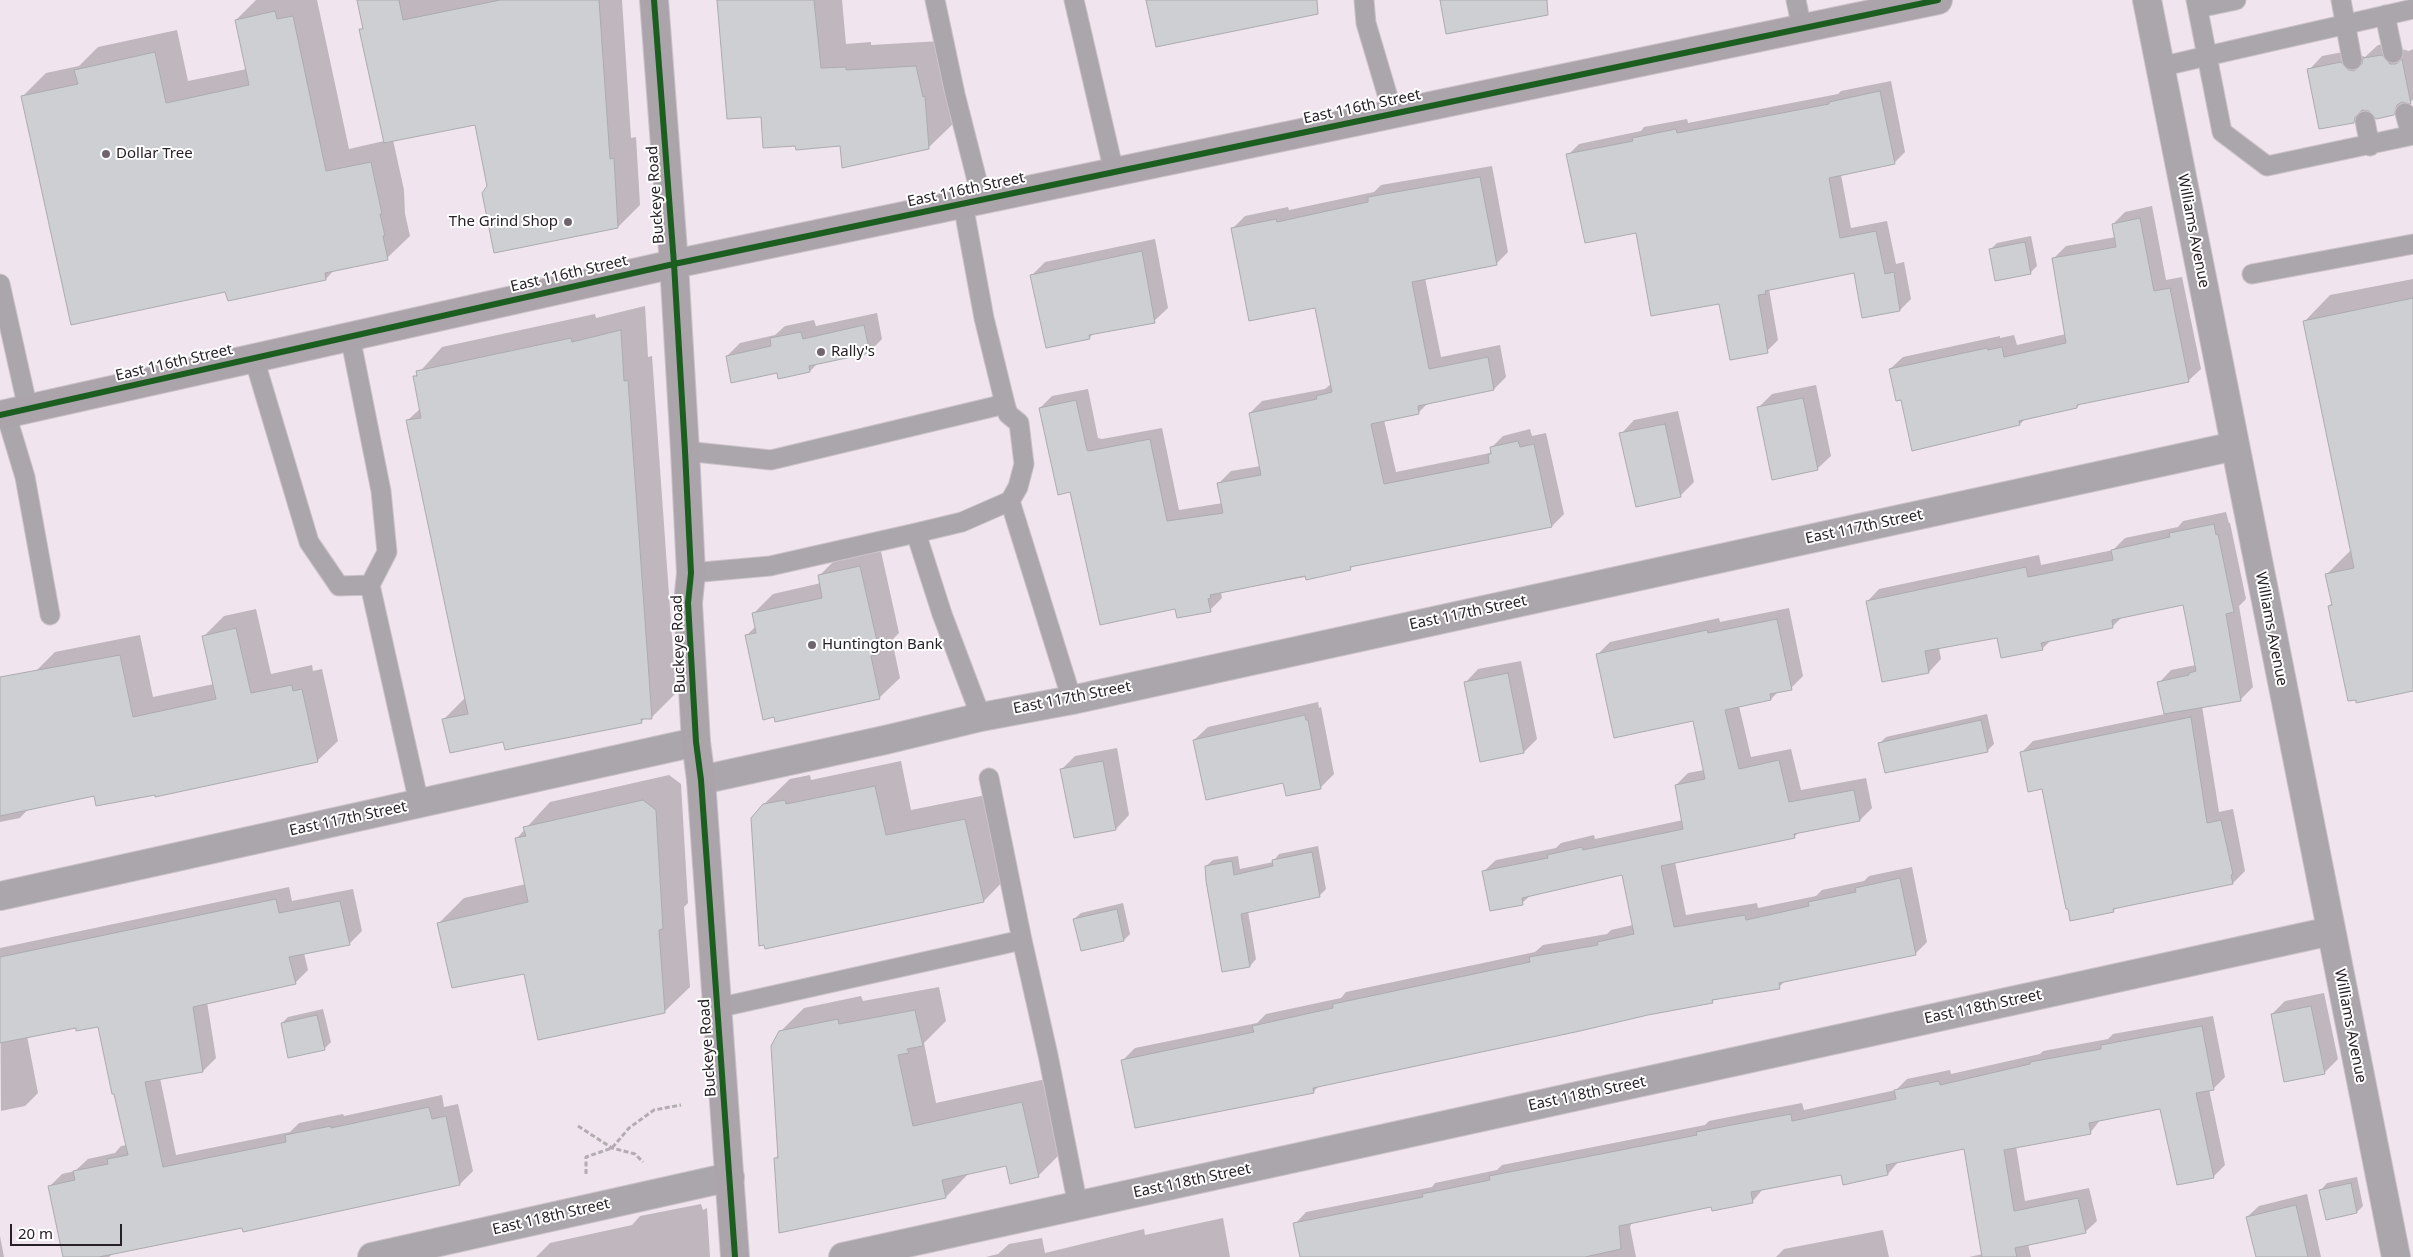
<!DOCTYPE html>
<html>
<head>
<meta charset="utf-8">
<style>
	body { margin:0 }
	#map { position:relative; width:2413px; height:1257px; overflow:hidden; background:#f0e4ee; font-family:"Noto Sans",sans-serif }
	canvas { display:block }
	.scale { position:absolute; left:10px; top:1224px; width:112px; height:22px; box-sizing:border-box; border:2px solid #282027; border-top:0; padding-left:6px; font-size:15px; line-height:18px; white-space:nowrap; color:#282027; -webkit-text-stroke:4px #fff; paint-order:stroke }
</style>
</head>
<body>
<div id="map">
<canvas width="2413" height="1257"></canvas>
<div class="scale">20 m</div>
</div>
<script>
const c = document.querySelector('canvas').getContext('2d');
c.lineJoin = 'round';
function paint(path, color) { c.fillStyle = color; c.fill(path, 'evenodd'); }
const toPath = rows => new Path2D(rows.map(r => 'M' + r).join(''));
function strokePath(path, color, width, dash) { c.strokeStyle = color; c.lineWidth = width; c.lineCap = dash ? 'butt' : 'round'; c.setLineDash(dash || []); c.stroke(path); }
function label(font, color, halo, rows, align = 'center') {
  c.font = font + ' "Noto Sans",sans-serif'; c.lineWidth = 4; c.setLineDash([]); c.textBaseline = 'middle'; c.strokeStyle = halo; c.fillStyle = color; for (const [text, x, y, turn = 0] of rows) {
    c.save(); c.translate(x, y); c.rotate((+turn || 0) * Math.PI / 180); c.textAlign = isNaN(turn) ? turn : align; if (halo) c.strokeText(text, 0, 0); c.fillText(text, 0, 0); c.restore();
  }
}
const shadow = toPath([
	[256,0,317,0,349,149,384,141,361,30,364,27,358,0,622,0,631,138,636,137,640,205,618,227,488,186,476,123,393,140,404,190,405,214,410,236,387,258,335,269,326,279,226,290,23,96,46,73,79,66,98,47,177,30,188,81,247,69,236,20],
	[719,0,842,0,846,44,871,42,871,45,941,41,954,123,928,148,796,145,762,116],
	[2395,42,2398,48,2409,51,2413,49,2413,100,2410,102,2406,102,2393,114,2366,109,2353,122,2309,70,2322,56,2354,50,2357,54,2365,57,2378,45],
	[1891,81,1905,152,1894,163,1841,175,1851,228,1887,221,1896,264,1904,262,1911,299,1900,310,1863,316,1855,272,1769,289,1778,340,1767,351,1720,302,1637,231,1568,155,1579,144,1641,131,1644,127,1687,119,1688,123,1838,94,1841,91],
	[1492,166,1508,252,1496,264,1425,278,1441,357,1500,345,1506,377,1494,389,1429,402,1419,412,1384,420,1396,472,1490,453,1491,448,1503,436,1530,429,1532,436,1546,433,1564,514,1552,526,1354,565,1350,569,1221,592,1222,598,1210,610,1176,607,1071,491,1040,408,1052,396,1088,389,1098,438,1102,439,1162,428,1179,510,1223,503,1219,483,1231,471,1261,466,1250,413,1262,401,1325,389,1331,384,1316,306,1233,228,1245,216,1288,207,1289,210,1374,192,1381,185],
	[2152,206,2166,280,2182,277,2201,369,2188,381,2082,402,2077,407,2026,418,2020,424,1902,398,1890,369,1903,357,2000,336,2000,338,2014,335,2017,345,2066,334,2054,258,2066,246,2116,237,2113,224,2125,212],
	[2031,236,2037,266,2030,273,1990,250,1997,243],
	[1155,239,1168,308,1154,321,1094,333,1089,338,1032,275,1045,262],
	[2413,279,2413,690,2329,606,2332,603,2326,575,2351,550,2305,321,2330,295],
	[645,306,648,357,652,356,676,693,651,718,645,718,641,722,504,741,444,719,466,697,408,420,421,408,415,377,442,347,595,314,596,318],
	[877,313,882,339,869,352,818,363,810,371,778,372,727,356,740,343,775,335,785,326,814,320,816,326],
	[1816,385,1831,456,1817,469,1758,408,1772,394],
	[1678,411,1694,482,1680,496,1621,434,1634,420],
	[2226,512,2229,523,2230,523,2246,599,2239,606,2253,687,2240,700,2202,706,2219,812,2233,809,2245,871,2233,883,2117,907,2113,911,2021,753,2033,741,2165,714,2159,683,2171,670,2196,665,2184,603,2123,616,2112,627,2052,639,2042,649,1998,636,1939,648,1941,659,1929,672,1883,681,1867,602,1879,589,2039,555,2041,565,2113,550,2125,538,2178,527,2183,521],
	[880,547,899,633,892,640,900,678,880,697,776,720,746,636,756,626,753,614,773,594,821,583,819,576,839,556],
	[1789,608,1803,676,1791,688,1779,691,1771,699,1739,706,1751,757,1791,749,1801,790,1866,778,1872,808,1860,820,1799,832,1794,837,1675,862,1686,915,1757,903,1758,908,1816,896,1822,890,1864,881,1869,876,1912,867,1927,942,1915,954,1786,980,1779,987,1716,998,1712,1002,1648,1013,1319,1086,1313,1092,1122,1061,1135,1048,1257,1023,1266,1014,1341,998,1346,992,1535,952,1543,945,1607,934,1611,930,1633,925,1623,874,1531,895,1522,903,1483,872,1496,860,1556,848,1561,843,1594,835,1595,839,1683,820,1676,785,1688,773,1704,770,1694,720,1598,654,1610,642,1719,618,1720,622],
	[256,609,271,674,312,665,313,671,322,669,338,741,317,761,156,793,95,794,29,808,20,818,0,822,0,686,35,672,55,652,140,635,153,697,214,684,204,636,224,616],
	[1521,661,1537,739,1524,752,1465,683,1478,669],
	[1318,702,1319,708,1321,707,1334,774,1320,788,1284,782,1194,740,1208,727],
	[1987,714,1994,744,1987,751,1879,744,1886,737],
	[1117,748,1129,815,1116,829,1062,769,1075,756],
	[901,761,911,810,991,794,1009,875,984,901,764,804,790,779,810,775,811,780],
	[669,775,681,784,688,903,684,907,690,987,664,1012,524,972,439,923,464,898,526,884,516,839,550,802],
	[1318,846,1326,889,1320,895,1248,911,1256,959,1250,966,1206,866,1213,860,1238,856,1240,869,1273,862,1279,854],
	[289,887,292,901,353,889,362,931,349,944,304,953,308,970,295,983,207,1002,216,1058,203,1071,160,1078,176,1155,290,1132,299,1123,343,1114,344,1116,442,1095,444,1107,458,1104,473,1171,460,1184,113,1253,109,1257,65,1257,49,1187,62,1174,75,1171,88,1159,115,1153,121,1146,128,1145,99,1025,76,1026,27,1036,38,1093,25,1106,1,1111,0,948],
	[1123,903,1130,934,1124,940,1082,950,1074,919,1081,913],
	[939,987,946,1021,924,1043,936,1103,1046,1079,1062,1152,1038,1176,1007,1165,969,1173,946,1197,775,1159,779,1154,780,1032,804,1008,861,996,863,1001],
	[2324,993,2338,1059,2324,1073,2272,1014,2285,1001],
	[323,1009,331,1042,324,1049,282,1023,288,1017],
	[2213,1016,2225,1077,2214,1088,2209,1089,2225,1165,2213,1177,2161,1107,2101,1119,2090,1133,2016,1146,2025,1201,2089,1188,2097,1221,2085,1232,2028,1244,2031,1257,1969,1257,1983,1254,1965,1147,1899,1161,1888,1174,1842,1174,1763,1189,1752,1202,1712,1205,1632,1222,1630,1227,1636,1257,1302,1257,1295,1224,1306,1212,1432,1187,1435,1183,1497,1170,1502,1165,1705,1125,1709,1121,1749,1113,1802,1103,1804,1110,1896,1090,1907,1079,1950,1070,1951,1074,2040,1054,2043,1051,2108,1039,2113,1034],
	[2357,1177,2363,1206,2357,1212,2321,1190,2327,1183],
	[2307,1194,2321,1257,2257,1257,2247,1217,2259,1206],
	[701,1204,703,1210,707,1208,710,1257,536,1257,550,1243,632,1225,640,1216],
	[1223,1218,1230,1257,986,1257,998,1254,1009,1244,1042,1238,1045,1253,1144,1229,1145,1235],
	[1883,1230,1889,1257,1776,1257,1784,1249],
	[0,1236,4,1257,0,1257]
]);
const building = toPath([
	[357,0,399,0,403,20,500,0,599,0,610,159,614,158,618,228,494,253,482,193,487,186,475,125,384,143,359,29,363,29,357,0],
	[717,0,814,0,821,68,846,67,846,70,916,66,923,97,925,96,929,149,842,168,840,146,796,150,795,146,763,148,761,117,727,119,717,0],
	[1146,0,1317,0,1318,14,1156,47,1146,0],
	[1440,0,1547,0,1548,15,1446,34,1440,0],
	[275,11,277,19,293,16,326,171,371,162,382,214,380,214,385,236,383,236,388,260,325,273,326,280,228,301,225,292,71,325,21,96,78,84,74,70,155,52,166,103,249,85,235,20,275,11],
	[2382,55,2390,64,2396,64,2402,59,2411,104,2402,102,2397,105,2394,115,2376,119,2369,111,2362,110,2355,117,2354,123,2319,129,2307,69,2341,62,2348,70,2354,71,2362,64,2363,58,2382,55],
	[1880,91,1895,164,1829,178,1840,238,1876,231,1885,274,1894,272,1900,311,1862,318,1854,273,1765,291,1766,294,1758,295,1768,353,1730,360,1719,304,1651,316,1636,233,1585,243,1566,154,1633,141,1632,138,1676,129,1677,133,1829,104,1829,102,1880,91],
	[1480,177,1497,265,1412,282,1429,369,1488,357,1494,390,1418,406,1419,414,1371,424,1384,484,1489,463,1488,454,1491,454,1490,447,1518,441,1520,447,1534,444,1552,527,1350,567,1351,570,1306,580,1305,576,1210,595,1211,598,1208,599,1211,612,1177,618,1175,609,1100,625,1070,492,1058,495,1039,408,1076,400,1087,450,1089,451,1150,439,1167,521,1223,513,1217,483,1261,475,1249,413,1317,399,1316,396,1332,392,1315,308,1249,321,1231,228,1276,219,1277,222,1368,202,1368,197,1480,177],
	[2140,218,2154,291,2170,288,2189,382,2077,405,2077,408,2019,421,2020,425,1912,451,1901,400,1896,401,1889,369,1987,348,1988,350,2002,347,2004,357,2066,343,2052,258,2116,247,2112,224,2140,218],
	[2025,242,2031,274,1995,281,1989,249,2025,242],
	[1142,251,1155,323,1089,335,1090,339,1046,348,1030,275,1142,251],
	[2413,298,2413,691,2356,703,2356,700,2348,701,2328,606,2332,605,2325,574,2354,568,2303,321,2413,298],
	[864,325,870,353,809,366,810,372,778,379,777,373,731,383,726,356,771,346,770,338,801,332,803,339,864,325],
	[621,330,624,381,628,380,652,719,641,719,642,723,505,750,503,742,450,753,442,719,468,714,406,420,421,418,413,376,417,376,416,371,571,338,572,342,621,330],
	[1803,398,1818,470,1772,480,1757,407,1803,398],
	[1665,424,1681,497,1636,507,1619,433,1665,424],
	[2214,524,2216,535,2218,534,2234,612,2226,614,2241,701,2164,714,2157,682,2189,675,2189,673,2196,671,2183,605,2112,620,2113,628,2041,643,2043,650,2001,658,1997,638,1925,651,1929,673,1882,682,1866,601,2026,567,2028,577,2113,560,2111,550,2170,537,2169,533,2214,524],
	[860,566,880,654,871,656,880,699,775,722,774,717,763,720,745,635,756,633,752,613,822,598,818,575,860,566],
	[1777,619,1792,690,1770,694,1771,700,1725,710,1739,769,1779,760,1789,802,1854,790,1860,821,1794,834,1795,838,1661,866,1674,927,1745,915,1746,920,1809,906,1808,902,1856,892,1855,888,1900,878,1916,955,1779,983,1780,989,1712,1000,1713,1003,1648,1015,1580,1031,1313,1088,1314,1093,1135,1128,1121,1060,1254,1032,1252,1026,1333,1008,1333,1004,1530,962,1529,957,1598,945,1597,942,1634,934,1622,875,1522,898,1523,905,1490,911,1482,871,1548,858,1547,855,1582,847,1583,850,1683,829,1675,785,1705,779,1693,721,1614,738,1596,654,1707,630,1708,633,1777,619],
	[236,628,251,693,292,685,293,691,302,689,318,762,155,797,155,795,96,806,94,796,0,816,0,677,120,655,133,717,216,699,202,636,236,628],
	[1508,673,1524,753,1480,762,1464,682,1508,673],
	[1305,715,1306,720,1308,720,1321,789,1286,796,1283,783,1206,800,1193,740,1305,715],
	[2191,717,2207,823,2221,820,2233,874,2231,875,2233,884,2113,909,2114,912,2070,921,2068,909,2066,909,2042,789,2028,792,2020,752,2191,717],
	[1981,720,1988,752,1885,773,1878,743,1981,720],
	[1103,761,1116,830,1074,838,1060,769,1103,761],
	[875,786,886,835,965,819,984,902,765,949,764,945,759,946,751,818,763,804,785,800,786,804,875,786],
	[643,800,656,810,663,929,659,930,665,1013,538,1040,524,974,452,988,437,923,528,902,515,838,526,836,523,827,643,800],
	[1312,852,1320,897,1241,914,1250,967,1222,972,1206,881,1205,866,1232,861,1234,875,1273,866,1272,860,1312,852],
	[276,899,279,913,340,901,350,945,289,957,296,984,193,1007,203,1072,145,1082,163,1167,286,1142,285,1135,331,1126,331,1128,429,1107,432,1119,446,1116,460,1185,243,1232,242,1228,99,1257,63,1257,48,1186,75,1180,73,1171,108,1164,107,1159,128,1155,114,1094,112,1094,98,1027,76,1031,76,1028,0,1043,0,957,276,899],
	[1117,909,1124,941,1081,951,1073,919,1117,909],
	[2311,1006,2325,1074,2284,1082,2271,1014,2311,1006],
	[915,1010,923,1046,907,1049,909,1053,898,1055,913,1126,1022,1102,1039,1177,1010,1184,1006,1166,942,1180,946,1198,779,1233,774,1158,778,1158,771,1046,779,1031,838,1019,839,1024,915,1010],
	[317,1015,325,1050,288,1058,281,1023,317,1015],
	[2202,1026,2214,1090,2196,1093,2214,1178,2177,1185,2160,1109,2089,1123,2091,1134,2004,1150,2014,1211,2078,1198,2086,1233,2015,1248,2017,1257,1982,1257,1964,1149,1886,1165,1888,1175,1843,1185,1841,1175,1751,1192,1753,1203,1712,1211,1711,1207,1619,1226,1621,1249,1585,1257,1300,1257,1293,1223,1423,1197,1422,1194,1490,1180,1489,1176,1697,1135,1696,1132,1737,1124,1791,1114,1792,1121,1896,1099,1894,1090,1939,1081,1940,1085,2030,1064,2030,1062,2101,1049,2101,1045,2202,1026],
	[2351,1183,2357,1213,2326,1220,2319,1190,2351,1183],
	[2296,1205,2308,1257,2256,1257,2246,1217,2296,1205]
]);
const path = toPath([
	[578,1126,612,1148,635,1154,643,1162],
	[586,1174,586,1157,612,1148,629,1128,654,1110,681,1105]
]);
const lane = toPath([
	[935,0,955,94,982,200],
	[1074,0,1114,172],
	[1364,0,1366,23,1393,114],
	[1796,0,1802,29],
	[2341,0,2352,60],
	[2198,8,2236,0],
	[2413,9,2207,56,2222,132,2267,166,2413,135],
	[2385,15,2393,53],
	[2160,67,2207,56,2196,0],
	[2405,113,2411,135],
	[2365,121,2370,146],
	[2252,274,2413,244],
	[0,284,28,409],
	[254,358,309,542,339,586,370,585,387,552,381,491,350,336],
	[6,414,25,477,50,615],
	[685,451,771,460,1005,404],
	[1010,501,1072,700],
	[916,533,942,614,981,717],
	[691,573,770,566,916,533,962,522,1010,501,1018,487,1024,464,1019,423,1008,414,1005,404,984,318,963,204],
	[370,585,419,803],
	[989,778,1022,940],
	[717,1008,1022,940,1048,1055,1078,1206]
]);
const street = toPath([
	[2147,0,2396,1257],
	[701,780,885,740,981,717,1072,700,2235,446],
	[0,896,696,742],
	[372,1257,730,1177],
	[843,1257,2331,931]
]);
const secondary = toPath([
	[654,0,674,264,685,451,691,573,688,603,696,742,701,780,735,1257],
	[0,415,674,264,1938,0]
]);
const cycleway = toPath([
	[654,0,674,264,685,451,691,573,688,603,696,742,701,780,735,1257],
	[0,415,674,264,1938,0]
]);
const markers = [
	[106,154,5,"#6e656d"],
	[568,222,5,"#6e656d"],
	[821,352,5,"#6e656d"],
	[812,645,5,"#6e656d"]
];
const streetNames = [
	["East 116th Street",1362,107,-12],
	["East 116th Street",966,190,-12],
	["Buckeye Road",656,195,-94],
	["Williams Avenue",2193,231,79],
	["East 116th Street",569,274,-13],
	["East 116th Street",174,363,-13],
	["East 117th Street",1864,527,-12],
	["East 117th Street",1468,613,-12],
	["Williams Avenue",2271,629,79],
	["Buckeye Road",679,644,-92],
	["East 117th Street",1072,698,-11],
	["East 117th Street",348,819,-12],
	["East 118th Street",1983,1007,-12],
	["Williams Avenue",2350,1026,79],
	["Buckeye Road",708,1048,-94],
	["East 118th Street",1587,1094,-12],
	["East 118th Street",1192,1181,-12],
	["East 118th Street",551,1217,-13]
];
const poiNames = [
	["Dollar Tree",116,154],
	["The Grind Shop",558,222,"right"],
	["Rally's",831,352],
	["Huntington Bank",822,645]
];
paint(shadow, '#0003');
paint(building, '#cecfd2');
strokePath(building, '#ababaf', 1);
strokePath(lane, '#cbc2c9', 21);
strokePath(street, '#cbc2c9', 30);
strokePath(secondary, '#cbc2c9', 30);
strokePath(path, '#b3adb2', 3, [5, 2.5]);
strokePath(lane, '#aba6ab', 19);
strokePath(street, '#aba6ab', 28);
strokePath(secondary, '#aba4aa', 28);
strokePath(cycleway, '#1b5e20', 6);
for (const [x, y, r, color] of markers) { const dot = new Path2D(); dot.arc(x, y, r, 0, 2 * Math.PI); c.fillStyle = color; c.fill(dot); strokePath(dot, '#fff', 2); }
label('15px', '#282027', '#fff', streetNames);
label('15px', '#282027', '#fff', poiNames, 'left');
</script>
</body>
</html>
